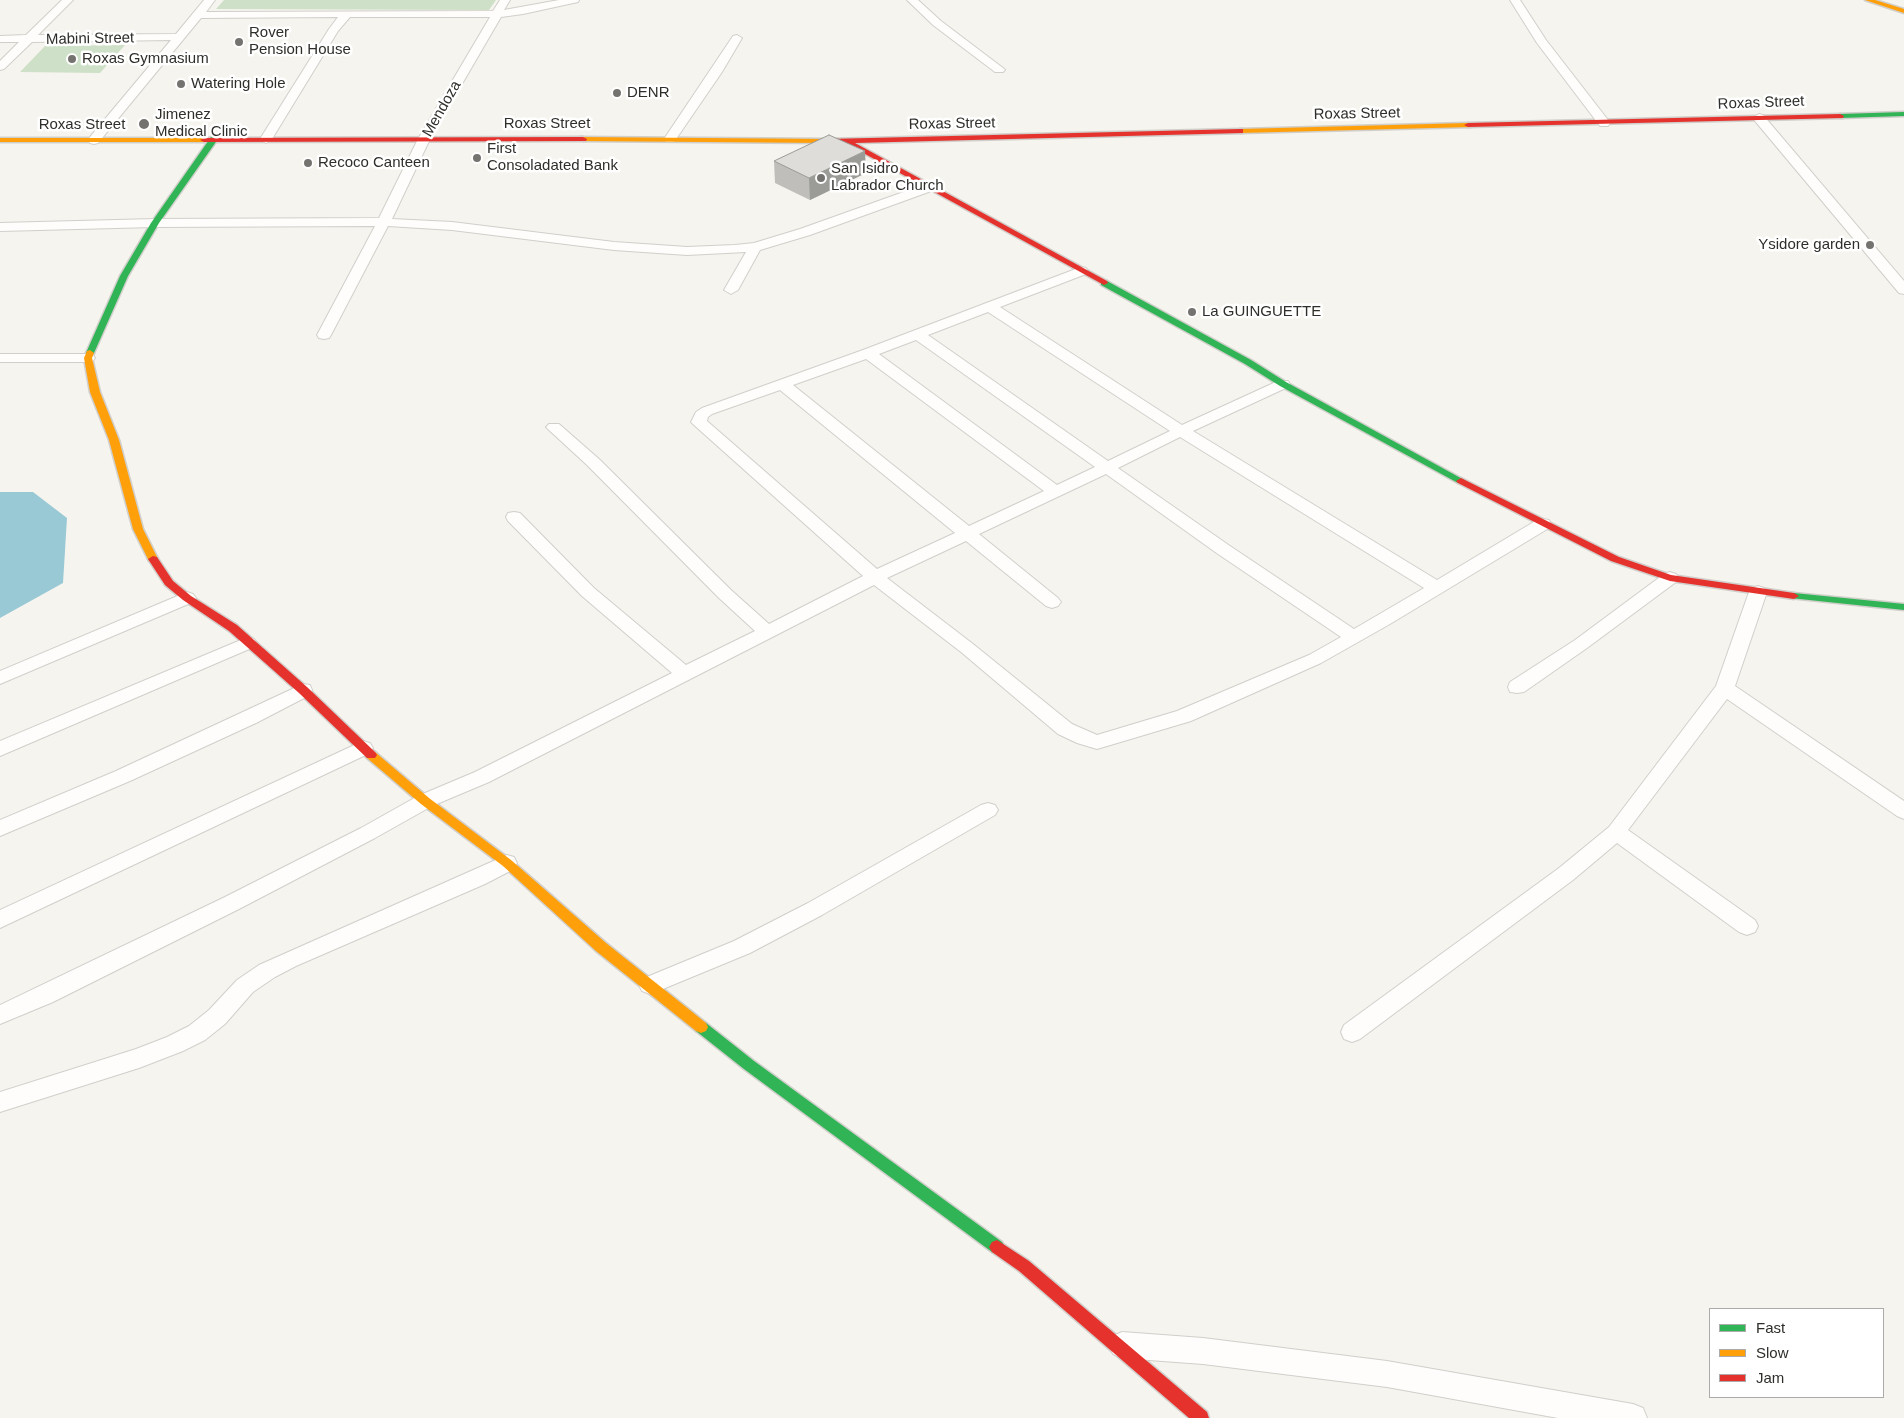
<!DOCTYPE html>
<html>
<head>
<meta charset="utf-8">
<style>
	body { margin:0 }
	#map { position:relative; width:1904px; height:1418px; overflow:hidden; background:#f6f4ee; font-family:Arial,sans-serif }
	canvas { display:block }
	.legend { position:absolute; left:1709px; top:1308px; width:175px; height:90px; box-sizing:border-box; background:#fff; border:1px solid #acabaa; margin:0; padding:6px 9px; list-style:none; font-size:15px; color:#2f2e2a }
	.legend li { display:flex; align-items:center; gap:10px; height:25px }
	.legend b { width:25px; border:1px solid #acabaa }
</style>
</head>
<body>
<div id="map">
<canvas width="1904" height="1418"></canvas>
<ul class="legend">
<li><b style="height:6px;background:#30b455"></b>Fast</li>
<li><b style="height:6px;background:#ff9f0a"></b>Slow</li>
<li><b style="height:6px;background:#e5322d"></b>Jam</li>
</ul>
</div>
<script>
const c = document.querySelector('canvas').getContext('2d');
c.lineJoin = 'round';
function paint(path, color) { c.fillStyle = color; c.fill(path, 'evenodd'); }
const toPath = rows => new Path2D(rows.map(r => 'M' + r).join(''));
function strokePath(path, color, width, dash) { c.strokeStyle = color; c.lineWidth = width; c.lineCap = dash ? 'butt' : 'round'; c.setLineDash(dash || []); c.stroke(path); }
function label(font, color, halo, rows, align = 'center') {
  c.font = font + ' Arial,sans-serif'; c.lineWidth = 5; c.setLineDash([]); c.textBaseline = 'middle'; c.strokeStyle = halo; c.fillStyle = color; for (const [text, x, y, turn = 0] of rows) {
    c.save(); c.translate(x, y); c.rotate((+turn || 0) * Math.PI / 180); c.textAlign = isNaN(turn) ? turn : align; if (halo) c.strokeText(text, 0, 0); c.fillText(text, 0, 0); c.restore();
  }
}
const green = toPath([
	[224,0,496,0,489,10,216,9],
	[125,45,100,73,20,72,45,46]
]);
const water = toPath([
	[0,492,33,492,67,518,63,583,0,618]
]);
const street = toPath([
	[62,0,73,0,38,35,176,34,204,0,215,0,206,12,493,11,500,0,510,0,504,10,559,0,579,0,578,2,523,14,501,17,430,139,392,219,452,222,614,242,687,247,735,245,754,243,800,229,926,184,930,183,936,187,934,190,810,235,760,250,738,290,731,294,724,290,746,252,687,255,614,250,452,230,388,226,331,335,329,338,324,339,319,338,317,335,375,226,155,227,0,231,0,223,155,219,379,218,418,139,490,17,350,17,338,31,272,139,266,143,260,139,329,29,338,17,201,18,98,143,94,144,90,143,88,140,90,137,171,40,32,42,4,69,0,70,0,61,19,42,0,42,0,36,26,35,62,0],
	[907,0,918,0,941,21,1003,68,1005,70,1003,72,995,72,933,25,907,0],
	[1510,0,1520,0,1546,40,1608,120,1610,123,1608,126,1600,126,1537,43,1510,0],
	[737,35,742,38,722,72,674,142,666,142,664,139,733,36,737,35],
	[1759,114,1763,115,1904,281,1904,294,1899,293,1755,121,1753,118,1759,114],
	[1081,267,1086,268,1088,271,1086,274,1000,307,1182,425,1278,381,1288,381,1290,384,1288,387,1193,431,1437,580,1537,520,1543,519,1549,520,1551,524,1549,528,1390,624,1321,663,1191,721,1097,749,1077,743,1058,734,961,652,874,585,489,782,432,806,375,838,239,909,53,1002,0,1024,0,1005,225,897,361,828,418,796,475,772,672,673,582,596,508,521,506,517,508,513,514,512,520,513,594,588,686,665,755,631,719,598,587,465,549,430,546,427,549,424,559,424,599,459,731,590,769,624,863,576,694,425,691,422,696,412,702,408,863,350,1081,267],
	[988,312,1170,431,1108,461,928,335,988,312],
	[916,340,1095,467,1057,485,879,354,916,340],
	[866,359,1044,491,969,526,793,385,866,359],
	[780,390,955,533,877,569,707,421,708,417,712,414,780,390],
	[1180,437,1424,588,1354,629,1230,546,1118,468,1180,437],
	[1106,474,1218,554,1341,637,1309,655,1177,711,1097,735,1072,724,973,644,887,578,966,541,1046,606,1052,608,1058,606,1061,602,1058,598,979,534,1106,474],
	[0,354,88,354,93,355,95,358,93,361,88,362,0,362,0,354],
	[1670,572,1676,574,1679,578,1676,582,1587,648,1524,692,1517,693,1510,692,1508,687,1510,682,1575,640,1664,574,1670,572],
	[1758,586,1764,588,1767,592,1735,686,1904,801,1904,819,1897,816,1727,699,1628,830,1755,920,1758,926,1755,932,1747,935,1739,932,1617,843,1573,880,1360,1039,1352,1042,1344,1039,1341,1032,1344,1025,1559,868,1609,827,1716,686,1749,592,1752,588,1758,586],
	[187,592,193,594,196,598,193,602,0,684,0,671,187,592],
	[248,637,254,639,257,643,254,647,0,756,0,741,248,637],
	[303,684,310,685,312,690,310,695,256,723,130,781,0,836,0,820,116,771,303,684],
	[363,741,370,743,373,748,370,753,0,928,0,910,363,741],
	[988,803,995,805,998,810,995,815,822,915,750,953,658,991,650,994,642,991,639,985,642,979,734,941,808,903,981,805,988,803],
	[507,855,514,857,517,863,514,869,485,884,296,966,275,977,253,992,225,1024,205,1040,183,1051,139,1068,0,1112,0,1092,136,1049,167,1037,189,1026,209,1010,237,980,259,965,507,855],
	[1122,1332,1203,1338,1387,1361,1633,1404,1643,1408,1647,1418,1558,1418,1387,1387,1203,1364,1122,1358,1113,1354,1109,1345,1113,1336,1122,1332]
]);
const fast = toPath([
	[1904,112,1904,116,1840,118,1836,116,1840,114,1904,112],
	[211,137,218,139,159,223,128,276,94,353,90,356,87,355,86,353,120,276,151,223,211,137],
	[1101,281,1107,281,1251,360,1286,382,1466,481,1464,483,1458,483,1280,386,1245,364,1101,285,1101,281],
	[1794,593,1904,604,1904,610,1790,598,1789,596,1790,594,1794,593],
	[701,1021,706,1023,754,1061,1002,1242,1005,1247,1002,1252,997,1254,992,1252,744,1069,696,1031,694,1027,696,1023,701,1021]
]);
const slow = toPath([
	[1865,0,1875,0,1904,9,1904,13,1865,0],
	[1468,123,1472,125,1471,127,1240,133,1236,131,1240,129,1468,123],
	[580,137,828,139,832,141,828,143,583,141,579,139,580,137],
	[0,138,204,138,208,140,204,142,0,142,0,138],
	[90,350,94,353,92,358,100,392,119,440,143,529,158,559,157,561,149,561,133,529,109,440,90,392,84,358,87,351,90,350],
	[371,751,375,752,429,798,511,860,606,943,706,1023,708,1027,706,1031,701,1033,696,1031,596,951,503,866,421,804,367,758,365,755,367,752,371,751]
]);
const jam = toPath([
	[1840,114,1844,116,1843,118,1468,127,1464,125,1468,123,1840,114],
	[1240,129,1243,129,1243,133,855,143,1107,281,1108,283,1104,285,845,143,828,143,824,141,828,139,1240,129],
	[583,137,587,139,586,141,204,142,200,140,204,138,583,137],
	[1461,478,1619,557,1671,575,1794,593,1799,596,1794,599,1670,581,1611,561,1458,483,1456,481,1461,478],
	[153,556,157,557,173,581,191,596,237,625,307,687,375,752,377,755,375,758,367,758,299,693,229,631,183,600,165,585,148,559,153,556],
	[997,1240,1029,1261,1207,1412,1209,1418,1189,1418,1019,1271,992,1252,989,1247,992,1242,997,1240]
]);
const wall = toPath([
	[774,161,866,173,810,200,775,183]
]);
const shadedWall = toPath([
	[865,151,866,173,810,200,809,178]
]);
const building = toPath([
	[829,135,865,151,809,178,774,161,829,135]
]);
const markers = [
	[239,42,5,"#75736f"],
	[72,59,5,"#75736f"],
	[181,84,5,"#75736f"],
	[617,93,5,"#75736f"],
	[144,124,6,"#75736f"],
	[477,158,5,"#75736f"],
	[308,163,5,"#75736f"],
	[821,178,5,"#75736f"],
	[1870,245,5,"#75736f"],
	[1192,312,5,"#75736f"]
];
const farPoinames = [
	["Rover",249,33],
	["Pension House",249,50],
	["Roxas Gymnasium",82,59],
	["Watering Hole",191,84],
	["DENR",627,93],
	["Jimenez",155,115],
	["Medical Clinic",155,132],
	["First",487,149],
	["Consoladated Bank",487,166],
	["Recoco Canteen",318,163],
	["San Isidro",831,169],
	["Labrador Church",831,186],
	["Ysidore garden",1860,245,"right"],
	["La GUINGUETTE",1202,312]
];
const farStreetnames = [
	["Mabini Street",90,39,-1],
	["Roxas Street",1761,103,-2],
	["Mendoza",442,109,-60],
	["Roxas Street",1357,114,-1],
	["Roxas Street",547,124],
	["Roxas Street",952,124,-1],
	["Roxas Street",82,125]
];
paint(green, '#cee0c7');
paint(water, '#9ac9d6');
strokePath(street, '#d1cfcb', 2);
strokePath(fast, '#d1cfcb', 3);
strokePath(slow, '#d1cfcb', 3);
strokePath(jam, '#d1cfcb', 3);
paint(street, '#fefdfc');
paint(fast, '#30b455');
paint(slow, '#ff9f0a');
paint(jam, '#e5322d');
paint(wall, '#bfbebb');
paint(shadedWall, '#9b9b98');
paint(building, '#deddd9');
strokePath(building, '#9b9b98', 1);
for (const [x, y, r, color] of markers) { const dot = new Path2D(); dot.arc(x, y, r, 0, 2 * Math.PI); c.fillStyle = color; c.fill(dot); strokePath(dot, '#fff', 2); }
label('15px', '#2f2e2a', '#fff', farPoinames, 'left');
label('15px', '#2f2e2a', '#fff', farStreetnames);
</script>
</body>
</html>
